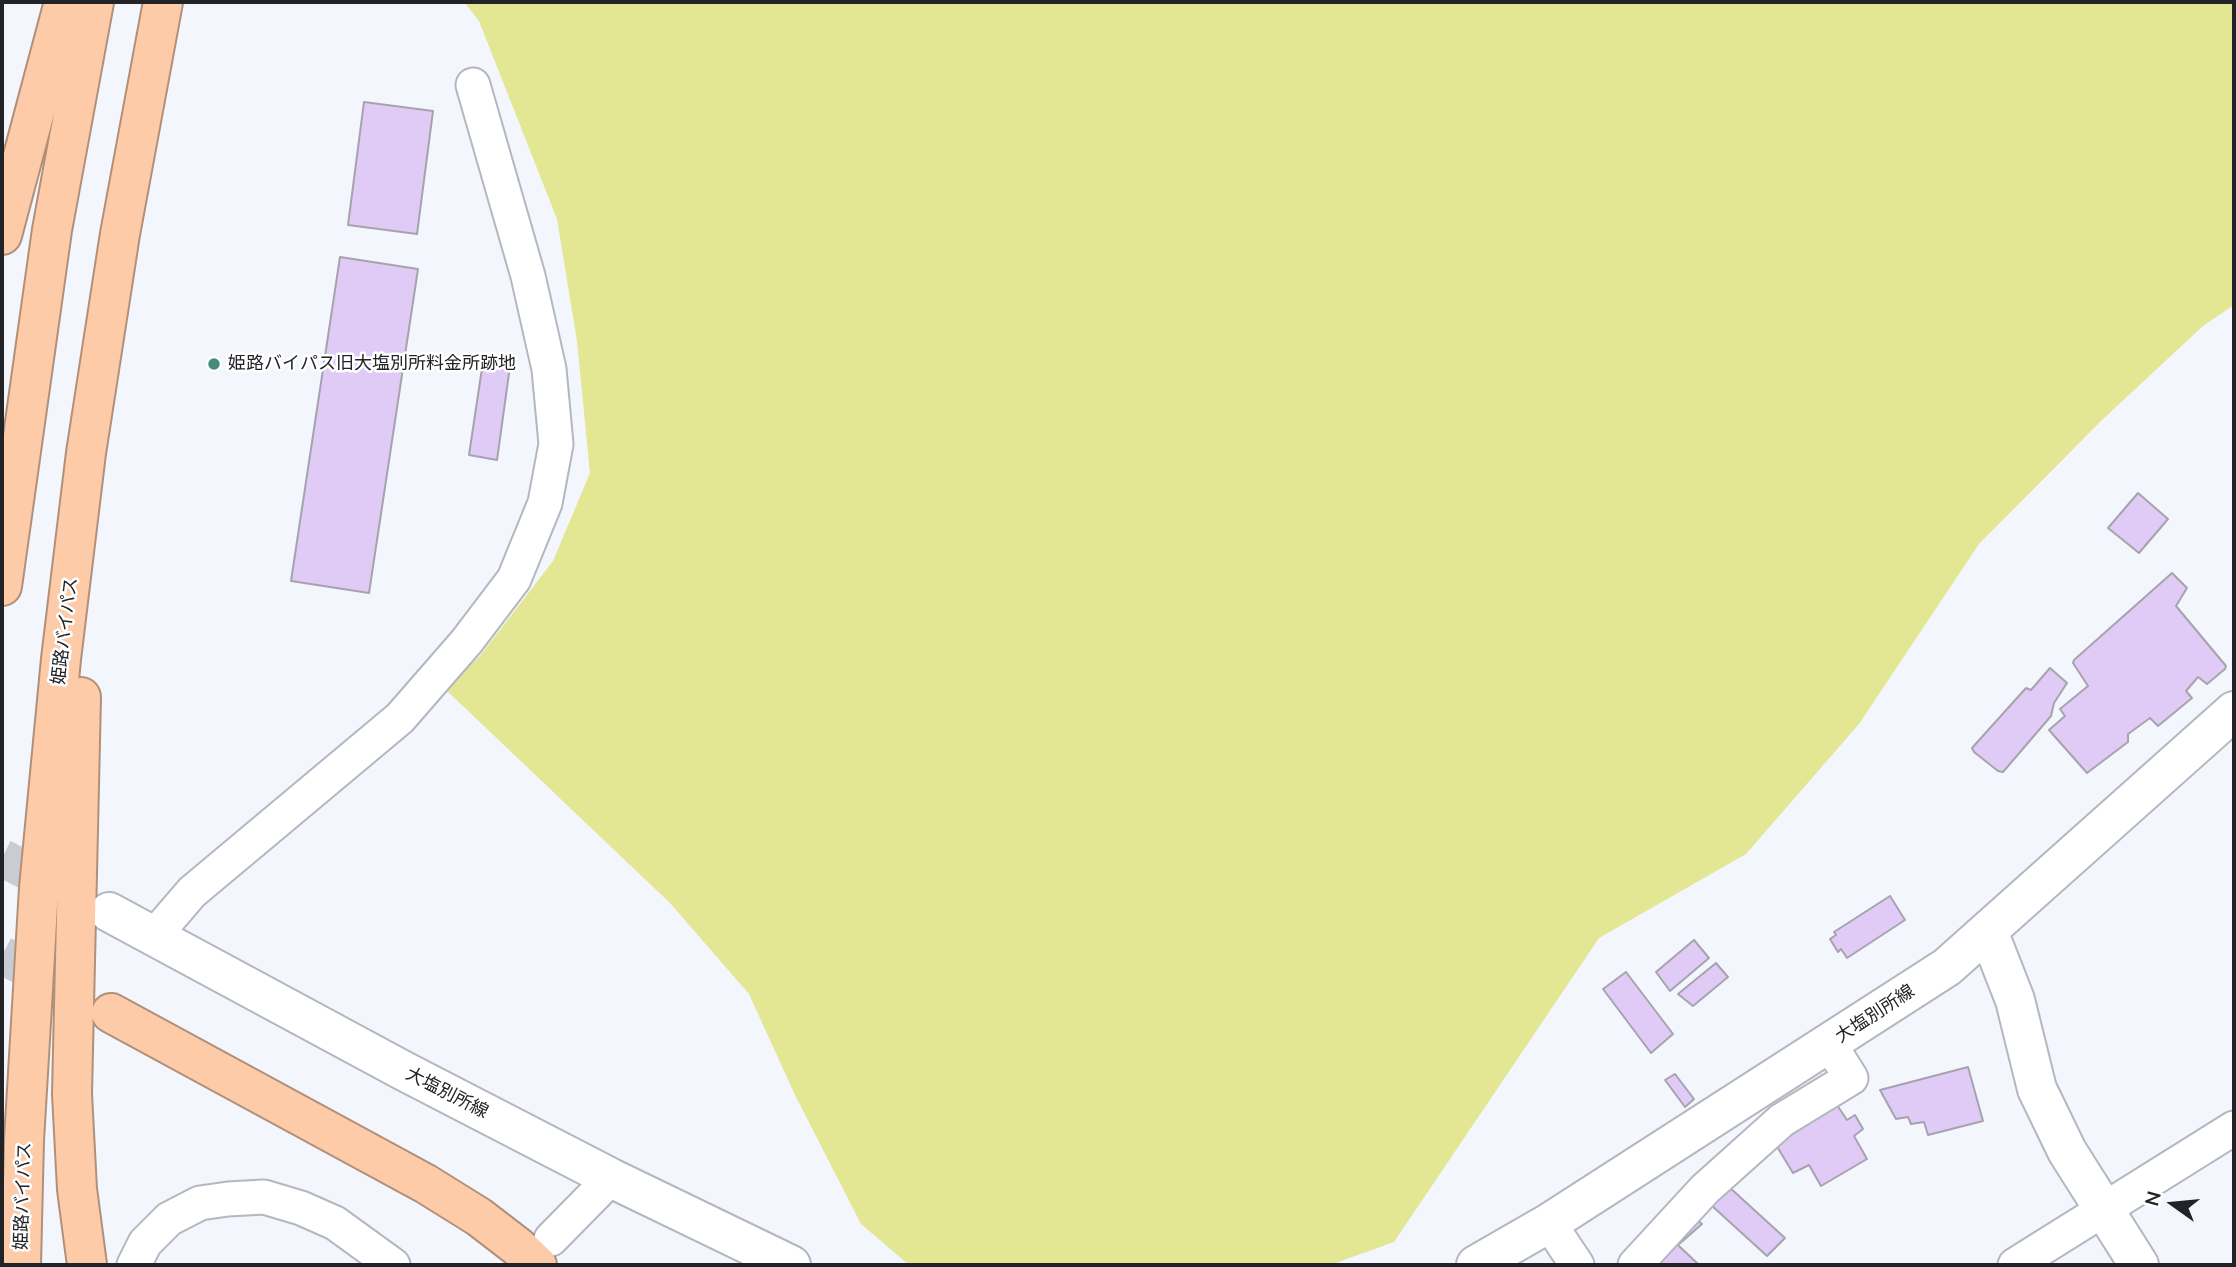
<!DOCTYPE html>
<html>
<head>
<meta charset="utf-8">
<style>
	body { margin:0 }
	#map { position:relative; width:2236px; height:1267px; overflow:hidden; background:#f3f6fd; font-family:Mulish,sans-serif }
	canvas { display:block }
	.frame { position:absolute; inset:0; border:4px solid #222326; pointer-events:none }
	.north { position:absolute; left:2138px; top:1169px; width:70px; height:70px; -webkit-text-stroke:5px #fff; paint-order:stroke; rotate:285deg; font-size:19px; font-weight:700; line-height:28px; text-align:center; color:#222326 }
	.north::after { content:''; display:block; margin:auto; width:24px; height:32px; background:#222326; clip-path:polygon(50% 0,100% 100%,50% 72%,0 100%) }
</style>
</head>
<body>
<div id="map">
<canvas width="2236" height="1267"></canvas>
<div class="frame"></div>
<div class="north">N</div>
</div>
<script>
const c = document.querySelector('canvas').getContext('2d');
c.lineJoin = 'round';
function paint(path, color) { c.fillStyle = color; c.fill(path, 'evenodd'); }
const toPath = rows => new Path2D(rows.map(r => 'M' + r).join(''));
function strokePath(path, color, width, dash) { c.strokeStyle = color; c.lineWidth = width; c.lineCap = dash ? 'butt' : 'round'; c.setLineDash(dash || []); c.stroke(path); }
function label(font, color, halo, rows, align = 'center') {
  c.font = font + ' Mulish,"Noto Sans JP",sans-serif'; c.lineWidth = 5; c.setLineDash([]); c.textBaseline = 'middle'; c.strokeStyle = halo; c.fillStyle = color; for (const [text, x, y, turn = 0] of rows) {
    c.save(); c.translate(x, y); c.rotate((+turn || 0) * Math.PI / 180); c.textAlign = isNaN(turn) ? turn : align; if (halo) c.strokeText(text, 0, 0); c.fillText(text, 0, 0); c.restore();
  }
}
const green = toPath([
	[464,2,2234,2,2234,305,2203,326,2102,420,1979,544,1859,724,1746,854,1599,938,1394,1242,1330,1265,909,1265,861,1224,795,1095,749,994,670,903,445,689,479,657,553,561,590,473,577,341,557,219,479,21]
]);
const building = toPath([
	[364,102,433,111,417,234,348,225,364,102],
	[340,257,418,269,369,593,291,581,340,257],
	[484,355,511,359,497,460,469,455,484,355],
	[2138,493,2168,519,2139,553,2108,528,2138,493],
	[2172,573,2187,588,2176,606,2226,666,2225,669,2207,684,2198,677,2186,691,2192,698,2158,726,2150,718,2128,734,2128,742,2087,773,2049,730,2065,716,2060,709,2088,686,2073,663,2074,660,2172,573],
	[2050,668,2067,683,2054,703,2051,716,2003,772,1998,771,1974,752,1972,748,2026,688,2031,690,2050,668],
	[1890,896,1905,920,1847,958,1841,949,1838,952,1830,939,1836,935,1834,932,1890,896],
	[1694,940,1709,958,1670,991,1656,972,1694,940],
	[1716,963,1728,977,1693,1006,1678,994,1716,963],
	[1626,972,1673,1034,1651,1053,1603,989,1626,972],
	[1968,1067,1983,1121,1928,1135,1924,1122,1911,1124,1908,1117,1896,1119,1880,1090,1968,1067],
	[1675,1074,1694,1099,1685,1107,1665,1080,1675,1074],
	[1837,1105,1847,1120,1855,1115,1863,1129,1854,1136,1867,1159,1821,1186,1809,1165,1793,1173,1776,1145,1837,1105],
	[1728,1186,1785,1238,1767,1256,1711,1205,1728,1186],
	[1693,1216,1702,1224,1678,1245,1699,1265,1649,1265,1693,1216]
]);
const secondaryTunnel = toPath([
	[2,858,69,892]
]);
const highwayTunnel = toPath([
	[2,955,102,1009]
]);
const street = toPath([
	[155,935,192,892,400,718,467,641,514,579,545,503,556,444,549,369,528,276,473,85],
	[1549,1223,1577,1265],
	[551,1239,611,1178],
	[134,1265,145,1243,169,1219,200,1203,228,1199,264,1197,301,1208,335,1223,393,1265],
	[1635,1265,1705,1189,1782,1120,1851,1078,1829,1043],
	[2015,1265,2234,1128]
]);
const secondary = toPath([
	[109,912,402,1070,611,1178,791,1265],
	[1988,931,2015,1000,2037,1089,2067,1151,2139,1265],
	[1476,1265,1549,1223,1947,967,2234,711]
]);
const highway = toPath([
	[2,235,64,2],
	[2,586,52,230,94,2],
	[81,697,72,1094,77,1189,87,1265],
	[111,1013,426,1184,479,1217,518,1247,537,1265],
	[21,1265,24,1140,39,888,61,659,86,453,120,234,163,2]
]);
const markers = [
	[214,364,7,"#468a7d"]
];
const poiNames = [
	["姫路バイパス旧大塩別所料金所跡地",228,364]
];
const streetNames = [
	["姫路バイパス",65,631,-83],
	["大塩別所線",1875,1014,-33],
	["大塩別所線",447,1093,27],
	["姫路バイパス",23,1196,-88]
];
paint(green, '#e3e693');
paint(building, '#e0cbf7');
strokePath(building, '#a7a3ac', 2);
strokePath(secondaryTunnel, '#c9ccd2', 38, [38, 19]);
strokePath(highwayTunnel, '#c9ccd2', 38, [38, 19]);
strokePath(street, '#b4b7c0', 37);
strokePath(secondary, '#b4b7c0', 42);
strokePath(highway, '#b1907a', 42);
strokePath(street, '#fff', 33);
strokePath(secondary, '#fff', 38);
strokePath(highway, '#fecba8', 38);
for (const [x, y, r, color] of markers) { const dot = new Path2D(); dot.arc(x, y, r, 0, 2 * Math.PI); c.fillStyle = color; c.fill(dot); strokePath(dot, '#fff', 2.5); }
label('18px', '#222326', '#fff', poiNames, 'left');
label('18px', '#222326', '#fff', streetNames);
</script>
</body>
</html>
